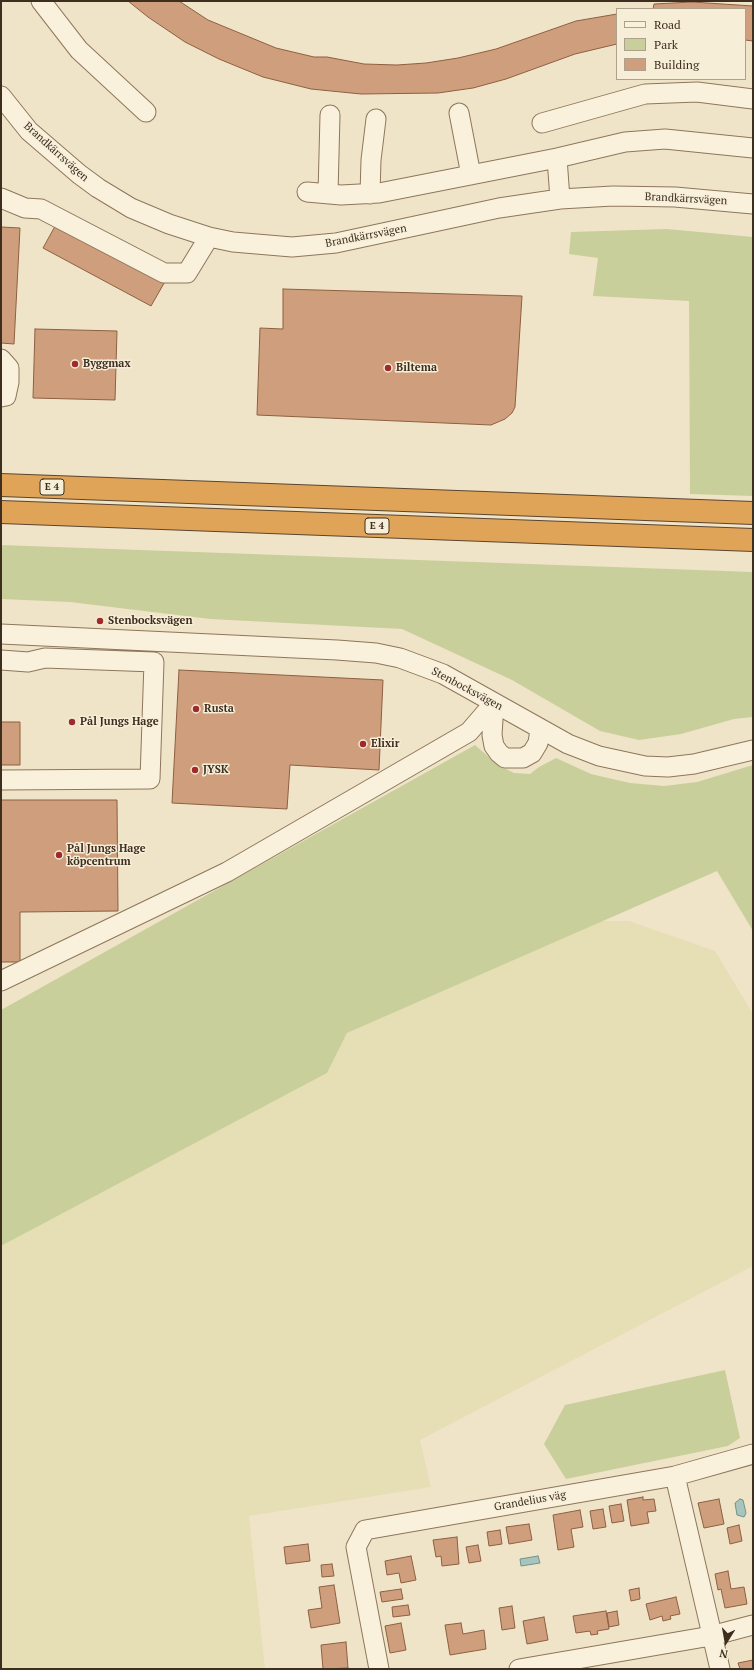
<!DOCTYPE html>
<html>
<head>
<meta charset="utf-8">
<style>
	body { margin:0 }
	#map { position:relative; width:754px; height:1670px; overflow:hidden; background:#f0e4c8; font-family:"PT Serif",serif }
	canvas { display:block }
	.frame { position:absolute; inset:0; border:2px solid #3d2e20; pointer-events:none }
	.legend { position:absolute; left:616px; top:8px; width:130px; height:72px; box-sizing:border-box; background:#f7eed8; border:1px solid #ada18e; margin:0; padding:5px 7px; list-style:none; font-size:12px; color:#3d2e20 }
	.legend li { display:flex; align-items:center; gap:8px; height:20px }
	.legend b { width:20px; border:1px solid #ada18e }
	.north { position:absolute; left:706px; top:1622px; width:40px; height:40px; -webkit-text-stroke:3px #f7eed8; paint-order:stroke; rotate:191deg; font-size:11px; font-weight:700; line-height:16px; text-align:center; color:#3d2e20 }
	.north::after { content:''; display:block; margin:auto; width:14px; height:18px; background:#3d2e20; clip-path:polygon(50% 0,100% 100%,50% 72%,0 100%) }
</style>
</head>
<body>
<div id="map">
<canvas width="754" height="1670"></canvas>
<div class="frame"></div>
<ul class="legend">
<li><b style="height:5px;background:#faf1dc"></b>Road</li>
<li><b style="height:11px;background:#c9cf9b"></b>Park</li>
<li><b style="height:11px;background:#cf9f7d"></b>Building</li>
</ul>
<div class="north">N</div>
</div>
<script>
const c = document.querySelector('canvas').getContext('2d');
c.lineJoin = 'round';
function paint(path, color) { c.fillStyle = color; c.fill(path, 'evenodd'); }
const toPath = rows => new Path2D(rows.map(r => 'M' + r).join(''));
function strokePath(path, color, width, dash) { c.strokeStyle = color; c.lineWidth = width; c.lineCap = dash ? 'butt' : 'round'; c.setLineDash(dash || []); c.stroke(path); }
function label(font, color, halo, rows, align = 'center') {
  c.font = font + ' "PT Serif",serif'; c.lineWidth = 3; c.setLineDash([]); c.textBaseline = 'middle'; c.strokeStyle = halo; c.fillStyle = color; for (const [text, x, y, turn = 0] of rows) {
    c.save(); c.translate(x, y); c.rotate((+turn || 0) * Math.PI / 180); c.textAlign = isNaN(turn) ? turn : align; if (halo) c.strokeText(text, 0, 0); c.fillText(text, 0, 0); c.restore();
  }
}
const farmland = toPath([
	[601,921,629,921,715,951,753,1014,753,1266,420,1440,431,1487,249,1516,265,1669,1,1669,1,1246,327,1073,347,1033]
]);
const green = toPath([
	[667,229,753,237,753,496,690,494,689,301,593,296,598,258,569,254,571,232],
	[1,545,753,572,753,717,734,719,681,734,639,740,600,731,512,680,402,629,210,619,70,602,1,599],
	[475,745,498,765,514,773,530,774,539,767,556,758,591,774,630,783,664,786,697,782,753,765,753,931,717,871,347,1033,327,1073,1,1246,1,1010],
	[725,1370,740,1438,728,1446,566,1479,544,1444,565,1405]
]);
const water = toPath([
	[740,1499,743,1500,746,1513,744,1517,737,1515,735,1503,740,1499],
	[538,1556,540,1563,521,1566,520,1559,538,1556]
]);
const building = toPath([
	[128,1,179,1,208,20,276,48,314,57,327,57,364,64,397,65,426,63,458,58,496,49,576,21,617,14,617,44,575,54,506,79,473,88,438,93,361,94,311,89,263,77,219,59,185,42,148,17,128,1],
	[692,2,753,6,753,41,745,40,745,9,653,9,654,4,692,2],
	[59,219,167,278,151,306,43,248,59,219],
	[1,227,20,228,14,344,1,343,1,227],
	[283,289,522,296,515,407,512,413,505,419,491,425,257,415,260,328,283,329,283,289],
	[35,329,117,331,115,400,33,398,35,329],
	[179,670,383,680,379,770,290,765,287,809,172,803,179,670],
	[1,722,20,722,20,765,1,765,1,722],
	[1,800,117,800,118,911,20,912,20,962,1,962,1,800],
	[643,1497,643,1500,654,1499,656,1511,647,1512,649,1523,631,1526,627,1500,643,1497],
	[719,1499,724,1524,704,1528,698,1503,719,1499],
	[621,1504,624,1521,612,1523,609,1506,621,1504],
	[603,1509,606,1527,593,1529,590,1511,603,1509],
	[580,1510,583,1527,571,1529,574,1547,558,1550,553,1515,580,1510],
	[529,1524,532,1540,509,1544,506,1527,529,1524],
	[739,1525,742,1541,730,1544,727,1528,739,1525],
	[500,1530,502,1544,489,1546,487,1532,500,1530],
	[457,1537,459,1564,442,1566,441,1556,436,1557,433,1540,457,1537],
	[308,1544,310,1561,286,1564,284,1547,308,1544],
	[478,1545,481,1561,469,1563,466,1547,478,1545],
	[411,1556,416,1580,401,1583,399,1573,387,1575,385,1561,411,1556],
	[332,1564,334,1576,322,1577,321,1565,332,1564],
	[728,1571,731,1589,744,1587,747,1604,725,1608,721,1589,718,1590,715,1574,728,1571],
	[334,1585,340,1623,311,1628,308,1610,322,1608,319,1587,334,1585],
	[639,1588,640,1599,631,1601,629,1590,639,1588],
	[401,1589,403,1599,382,1602,380,1592,401,1589],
	[676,1597,680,1614,670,1616,671,1619,663,1621,662,1616,650,1620,646,1604,676,1597],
	[408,1605,410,1615,393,1617,392,1607,408,1605],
	[512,1606,515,1628,502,1630,499,1608,512,1606],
	[606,1611,609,1629,597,1631,598,1634,591,1635,590,1631,576,1633,573,1616,606,1611],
	[617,1611,619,1625,609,1627,607,1613,617,1611],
	[544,1617,548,1640,527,1644,523,1621,544,1617],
	[401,1623,406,1650,390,1653,385,1626,401,1623],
	[461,1623,463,1634,484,1630,486,1649,450,1655,445,1625,461,1623],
	[346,1642,348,1668,323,1669,321,1645,346,1642],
	[753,1660,753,1669,740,1669,738,1663,753,1660]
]);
const minor = toPath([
	[41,1,79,50,146,112],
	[1,96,29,131,79,174,98,188,131,208,169,224,209,237,233,242,292,247,336,243,499,208,560,199,613,196,675,197,753,204],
	[459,113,471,175],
	[542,123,645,94,697,92,753,99],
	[557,158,560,199],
	[307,192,341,195,379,193,557,158,625,142,665,139,753,148],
	[328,194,330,115],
	[370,194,371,160,376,119],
	[1,198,25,208,41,209,164,273,187,273,209,237],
	[1,359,9,368,9,382,6,396,1,397],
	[1,634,337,650,376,653,400,658,443,674,568,744,599,756,645,766,668,767,694,764,753,750],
	[1,660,28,662,45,658,154,662,150,779,1,780],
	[494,703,492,735,494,746,499,753,505,758,523,758,532,753,538,743,540,729],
	[1,981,227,872,469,732,494,703],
	[675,1476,720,1669],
	[379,1669,356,1547,365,1530,675,1476,753,1454],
	[519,1669,711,1636,753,1625]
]);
const highway = toPath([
	[1,485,753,513],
	[1,512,753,540]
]);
const markers = [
	[75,364,4,"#9e2a2b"],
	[388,368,4,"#9e2a2b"],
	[100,621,4,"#9e2a2b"],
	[196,709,4,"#9e2a2b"],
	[72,722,4,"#9e2a2b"],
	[363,744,4,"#9e2a2b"],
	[195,770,4,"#9e2a2b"],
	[59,855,4,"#9e2a2b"]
];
const shields = [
	[52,487,24],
	[377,526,24]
];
const shieldNames = [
	["E 4",52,487],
	["E 4",377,526]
];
const streetNames = [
	["Brandkärrsvägen",56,152,42],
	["Brandkärrsvägen",686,199,3],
	["Brandkärrsvägen",366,236,-11],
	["Stenbocksvägen",467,689,28],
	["Grandelius väg",530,1501,-10]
];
const poiNames = [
	["Byggmax",83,364],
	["Biltema",396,368],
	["Stenbocksvägen",108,621],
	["Rusta",204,709],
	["Pål Jungs Hage",80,722],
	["Elixir",371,744],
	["JYSK",203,770],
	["Pål Jungs Hage",67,849],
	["köpcentrum",67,862]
];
paint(farmland, '#e6deb5');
paint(green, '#c9cf9b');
paint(water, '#a9c4bc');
strokePath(water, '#6f938a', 1);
paint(building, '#cf9f7d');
strokePath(building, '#8d5f41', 1);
strokePath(minor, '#8d765c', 21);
strokePath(highway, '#5b4430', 24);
strokePath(minor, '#faf1dc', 19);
strokePath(highway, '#e0a458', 22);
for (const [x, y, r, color] of markers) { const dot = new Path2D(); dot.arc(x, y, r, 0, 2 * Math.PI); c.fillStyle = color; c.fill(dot); strokePath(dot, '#f7eed8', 1.5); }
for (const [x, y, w] of shields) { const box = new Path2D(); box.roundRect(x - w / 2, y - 8, w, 16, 3); c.fillStyle = '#f7eed8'; c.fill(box); strokePath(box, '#3d2e20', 1); }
label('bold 10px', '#3d2e20', null, shieldNames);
label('11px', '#3d2e20', '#f7eed8', streetNames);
label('bold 11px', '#3d2e20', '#f7eed8', poiNames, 'left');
</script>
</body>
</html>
